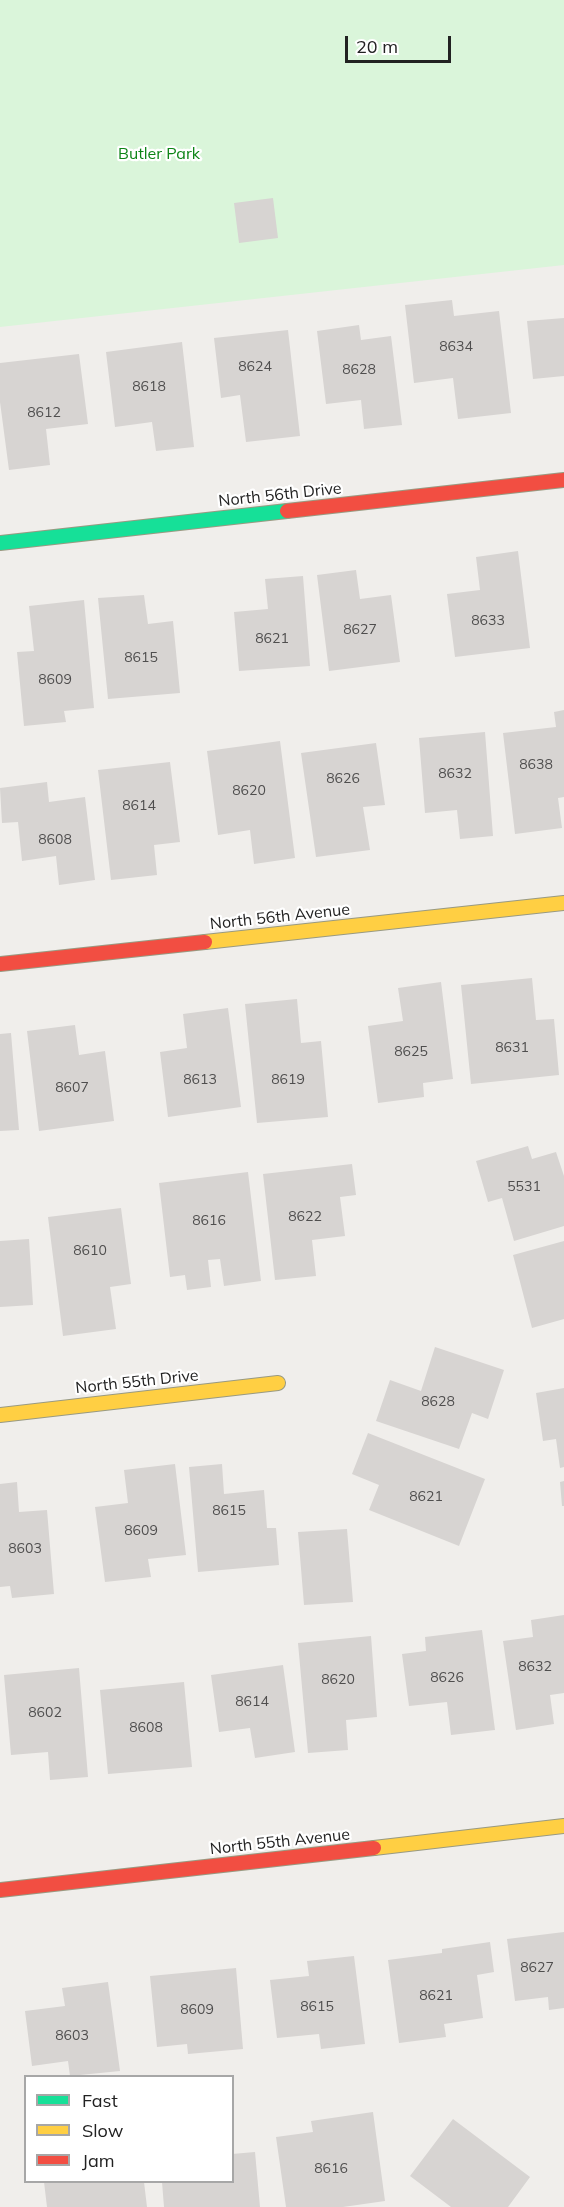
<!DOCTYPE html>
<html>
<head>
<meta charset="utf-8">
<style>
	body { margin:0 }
	#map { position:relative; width:564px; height:2207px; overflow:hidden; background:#f0eeeb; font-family:Mulish,sans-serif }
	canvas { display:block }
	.legend { position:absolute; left:24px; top:2075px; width:210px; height:108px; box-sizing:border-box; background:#fff; border:2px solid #a7a7a7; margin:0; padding:8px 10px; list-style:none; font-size:18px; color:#222 }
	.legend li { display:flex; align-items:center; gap:12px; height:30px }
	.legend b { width:30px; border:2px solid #a7a7a7 }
	.scale { position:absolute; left:345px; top:36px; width:106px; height:27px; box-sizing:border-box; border:3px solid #222; border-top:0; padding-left:8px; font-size:18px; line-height:21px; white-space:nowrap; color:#222; -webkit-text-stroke:4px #fff; paint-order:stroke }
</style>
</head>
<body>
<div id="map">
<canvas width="564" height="2207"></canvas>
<ul class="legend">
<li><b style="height:8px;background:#16e098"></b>Fast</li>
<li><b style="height:8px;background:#ffcf43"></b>Slow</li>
<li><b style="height:8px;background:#f24e42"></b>Jam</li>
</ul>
<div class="scale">20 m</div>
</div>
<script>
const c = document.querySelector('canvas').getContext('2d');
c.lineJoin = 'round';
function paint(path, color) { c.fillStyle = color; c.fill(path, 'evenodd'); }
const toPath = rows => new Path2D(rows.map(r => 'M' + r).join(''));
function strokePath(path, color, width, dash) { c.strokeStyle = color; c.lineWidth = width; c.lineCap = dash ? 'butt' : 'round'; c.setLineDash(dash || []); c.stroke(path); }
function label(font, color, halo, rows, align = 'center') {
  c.font = font + ' Mulish,sans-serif'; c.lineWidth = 4.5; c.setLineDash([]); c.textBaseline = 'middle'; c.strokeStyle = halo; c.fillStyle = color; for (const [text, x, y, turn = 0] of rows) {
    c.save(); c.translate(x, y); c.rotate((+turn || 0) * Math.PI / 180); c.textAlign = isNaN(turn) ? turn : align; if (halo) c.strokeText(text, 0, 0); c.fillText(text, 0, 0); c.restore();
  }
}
const park = toPath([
	[0,0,564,0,564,265,0,327]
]);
const building = toPath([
	[273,198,278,238,239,243,234,203],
	[452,300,454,316,499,311,511,413,458,419,453,378,414,383,405,305],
	[564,318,564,376,533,379,527,321],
	[359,325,361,340,391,336,402,425,364,429,361,400,326,404,317,331],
	[288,330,300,436,246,442,240,395,221,398,214,338],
	[182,342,194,447,156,451,152,422,115,427,106,352],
	[79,354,88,424,46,429,50,465,9,470,0,402,0,363],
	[518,551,530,648,455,657,447,594,480,590,476,557],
	[356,570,360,599,391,595,400,662,329,671,317,575],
	[303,576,310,666,239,671,234,612,268,609,265,579],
	[144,595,148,624,173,621,180,693,108,699,98,598],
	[84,600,94,708,64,711,66,722,24,726,17,652,34,651,29,606],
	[564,710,564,797,558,798,562,828,515,834,503,733,556,727,554,712],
	[485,732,493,836,460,839,457,810,425,813,419,738],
	[280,741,295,858,254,864,250,830,218,835,207,751],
	[376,743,385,805,363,807,370,850,316,857,301,753],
	[170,762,180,842,154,845,157,875,111,880,98,770],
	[47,782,49,802,85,797,95,880,59,885,56,856,22,861,18,822,2,823,0,788],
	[532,978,536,1020,554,1019,559,1075,471,1084,461,985],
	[441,982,453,1079,423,1083,424,1097,378,1103,368,1026,403,1021,398,988],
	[297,999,301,1043,321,1041,328,1117,257,1123,245,1004],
	[228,1008,241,1107,168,1117,160,1052,187,1048,183,1014],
	[75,1025,79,1055,105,1051,114,1121,39,1131,27,1031],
	[11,1033,19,1130,0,1131,0,1034],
	[528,1146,532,1159,556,1152,564,1176,564,1226,514,1241,502,1198,488,1202,476,1161],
	[352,1164,356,1195,340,1197,345,1236,312,1240,316,1276,275,1280,263,1174],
	[248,1172,261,1281,224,1286,220,1259,208,1260,211,1287,187,1290,185,1275,170,1277,159,1183],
	[121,1208,131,1284,110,1287,116,1329,63,1336,48,1217],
	[29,1239,33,1305,0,1307,0,1241],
	[564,1241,564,1319,532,1328,513,1255],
	[435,1347,504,1370,488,1419,472,1413,459,1449,376,1421,390,1380,421,1391],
	[564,1388,564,1467,560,1468,556,1439,543,1441,536,1393],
	[368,1433,485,1479,459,1546,369,1510,379,1485,352,1474],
	[175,1464,186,1555,148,1559,151,1577,105,1582,95,1507,128,1503,124,1470],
	[222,1464,224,1494,264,1490,267,1528,276,1528,279,1565,198,1572,189,1467],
	[564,1481,564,1506,562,1506,560,1482],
	[17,1482,19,1512,47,1510,54,1594,12,1598,10,1586,0,1587,0,1484],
	[347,1529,353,1602,304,1605,298,1532],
	[564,1615,564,1693,550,1695,554,1724,516,1730,503,1641,533,1637,531,1620],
	[482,1630,495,1730,451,1735,447,1702,409,1706,402,1654,426,1651,425,1637],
	[371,1636,377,1717,346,1720,348,1750,308,1753,298,1643],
	[283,1665,295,1752,255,1758,250,1728,219,1732,211,1675],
	[79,1668,88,1777,50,1780,48,1752,11,1755,4,1675],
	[184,1682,192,1767,108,1774,100,1690],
	[564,1932,564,2008,549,2010,548,1997,515,2001,507,1939],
	[490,1942,494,1972,477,1975,483,2018,444,2024,446,2037,399,2043,388,1960,442,1953,442,1949],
	[354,1956,365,2044,321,2049,319,2034,277,2038,270,1980,309,1976,307,1961],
	[236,1968,243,2049,188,2054,187,2044,157,2047,150,1976],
	[108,1982,120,2071,70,2076,68,2061,32,2066,25,2011,65,2006,62,1988],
	[373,2112,385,2201,343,2207,286,2207,276,2137,313,2132,311,2121],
	[453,2119,530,2177,508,2207,451,2207,410,2176],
	[255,2152,260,2207,164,2207,162,2182,232,2182,232,2154],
	[44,2182,144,2182,147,2207,47,2207]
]);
const fast = toPath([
	[0,543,287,511]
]);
const slow = toPath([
	[205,942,564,903],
	[0,1415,278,1383],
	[374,1848,564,1826]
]);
const jam = toPath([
	[287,511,564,480],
	[0,964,205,942],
	[0,1890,374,1848]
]);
const numberNames = [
	["8634",456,347],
	["8624",255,367],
	["8628",359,370],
	["8618",149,387],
	["8612",44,413],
	["8633",488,621],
	["8627",360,630],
	["8621",272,639],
	["8615",141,658],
	["8609",55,680],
	["8638",536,765],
	["8632",455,774],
	["8626",343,779],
	["8620",249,791],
	["8614",139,806],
	["8608",55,840],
	["8631",512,1048],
	["8625",411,1052],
	["8613",200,1080],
	["8619",288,1080],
	["8607",72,1088],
	["5531",524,1187],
	["8622",305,1217],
	["8616",209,1221],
	["8610",90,1251],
	["8628",438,1402],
	["8621",426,1497],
	["8615",229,1511],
	["8609",141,1531],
	["8603",25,1549],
	["8632",535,1667],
	["8626",447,1678],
	["8620",338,1680],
	["8614",252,1702],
	["8602",45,1713],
	["8608",146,1728],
	["8627",537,1968],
	["8621",436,1996],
	["8615",317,2007],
	["8609",197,2010],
	["8603",72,2036],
	["8616",331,2169]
];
const parkNames = [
	["Butler Park",159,154]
];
const streetNames = [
	["North 56th Drive",280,495,-6],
	["North 56th Avenue",280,917,-6],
	["North 55th Drive",137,1382,-6],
	["North 55th Avenue",280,1842,-6]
];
paint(park, '#daf5da');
paint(building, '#d7d4d2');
strokePath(fast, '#999a82', 16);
strokePath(slow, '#999a82', 16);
strokePath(jam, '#999a82', 16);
strokePath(fast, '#16e098', 14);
strokePath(slow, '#ffcf43', 14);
strokePath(jam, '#f24e42', 14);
label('14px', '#4f4e4e', null, numberNames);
label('16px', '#0c8416', '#fff', parkNames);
label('16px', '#222', '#fff', streetNames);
</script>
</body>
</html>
